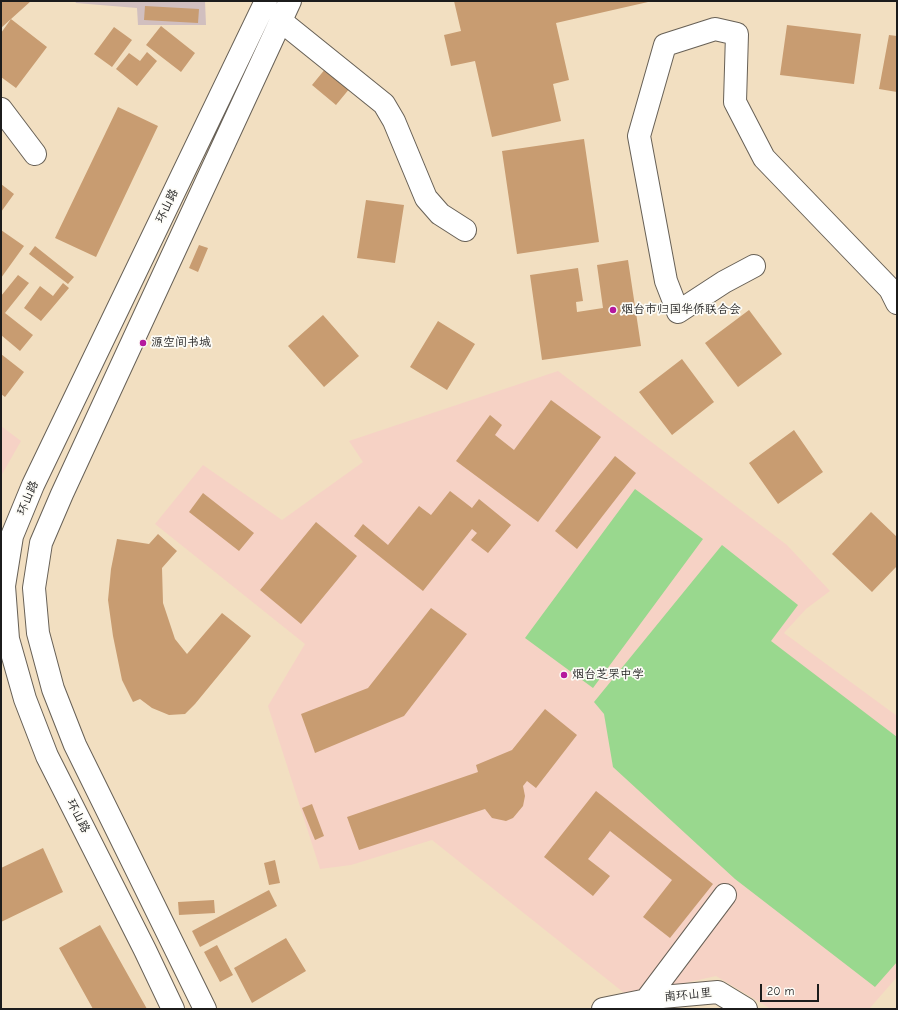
<!DOCTYPE html>
<html>
<head>
<meta charset="utf-8">
<style>
	body { margin:0 }
	#map { position:relative; width:898px; height:1010px; overflow:hidden; background:#f2dfc1; font-family:"Comic Neue",sans-serif }
	canvas { display:block }
	.frame { position:absolute; inset:0; border:2px solid #1c1c1c; pointer-events:none }
	.scale { position:absolute; left:760px; top:984px; width:59px; height:18px; box-sizing:border-box; border:2px solid #1c1c1c; border-top:0; padding-left:5px; font-size:12px; line-height:14px; white-space:nowrap; color:#1c1c1c; -webkit-text-stroke:3px #fdfcf7; paint-order:stroke }
</style>
</head>
<body>
<div id="map">
<canvas width="898" height="1010"></canvas>
<div class="frame"></div>
<div class="scale">20 m</div>
</div>
<script>
const c = document.querySelector('canvas').getContext('2d');
c.lineJoin = 'round';
function paint(path, color) { c.fillStyle = color; c.fill(path, 'evenodd'); }
const toPath = rows => new Path2D(rows.map(r => 'M' + r).join(''));
function strokePath(path, color, width, dash) { c.strokeStyle = color; c.lineWidth = width; c.lineCap = dash ? 'butt' : 'round'; c.setLineDash(dash || []); c.stroke(path); }
function label(font, color, halo, rows, align = 'center') {
  c.font = font + ' "Comic Neue","LXGW WenKai TC",sans-serif'; c.lineWidth = 3.5; c.setLineDash([]); c.textBaseline = 'middle'; c.strokeStyle = halo; c.fillStyle = color; for (const [text, x, y, turn = 0] of rows) {
    c.save(); c.translate(x, y); c.rotate((+turn || 0) * Math.PI / 180); c.textAlign = isNaN(turn) ? turn : align; if (halo) c.strokeText(text, 0, 0); c.fillText(text, 0, 0); c.restore();
  }
}
const built = toPath([
	[558,371,787,545,830,591,806,609,784,633,897,716,897,977,869,1009,771,1009,716,976,628,996,432,840,351,865,320,869,268,706,305,644,155,524,203,465,282,520,363,462,349,441],
	[1,426,21,441,1,476]
]);
const industrial = toPath([
	[75,1,205,1,206,25,138,25,137,8,76,3]
]);
const green = toPath([
	[635,489,703,539,593,688,525,638],
	[722,545,798,605,771,641,897,737,897,962,875,987,735,879,613,767,604,714,594,702]
]);
const building = toPath([
	[1,1,31,1,1,28],
	[454,1,648,1,648,2,556,23,569,80,553,84,561,121,492,137,475,61,451,66,444,35,461,31],
	[145,6,199,9,198,23,144,20],
	[11,19,47,47,16,88,1,77,1,33],
	[787,25,861,34,854,84,780,75],
	[161,26,195,53,181,72,146,45],
	[114,27,132,40,112,67,94,54],
	[889,35,897,36,897,92,879,89],
	[147,52,157,61,137,86,116,69,129,53,140,61],
	[326,68,350,88,336,105,312,85],
	[118,107,158,126,96,257,55,238],
	[584,139,599,242,517,254,502,151],
	[1,184,14,194,1,212],
	[366,200,404,205,395,263,357,258],
	[1,230,24,246,1,278],
	[199,245,208,248,198,272,189,268],
	[35,246,74,277,68,284,29,254],
	[628,260,641,346,542,360,530,275,578,268,583,301,576,302,577,312,603,308,597,265],
	[18,275,29,283,5,313,33,335,20,351,1,335,1,296],
	[63,283,69,288,41,321,24,308,40,286,53,296],
	[749,310,782,354,738,387,705,343],
	[323,315,359,356,324,387,288,346],
	[438,321,475,344,447,390,410,367],
	[1,354,24,372,5,397,1,394],
	[682,359,714,402,672,435,639,392],
	[551,400,601,437,538,522,456,461,490,415,502,425,495,435,514,450],
	[794,430,823,472,778,504,749,463],
	[615,456,636,473,577,549,555,531],
	[450,491,472,508,479,499,511,525,488,553,471,540,477,533,472,529,423,591,354,536,363,524,388,545,419,506,431,515],
	[203,493,254,533,239,551,189,512],
	[871,512,897,537,897,566,872,592,832,554],
	[316,522,357,556,301,624,260,590],
	[158,534,177,551,162,568,163,603,175,639,187,654,222,613,251,636,195,704,185,714,169,715,152,708,140,699,133,702,122,680,113,636,108,600,111,569,117,539,149,544],
	[431,608,467,634,404,716,315,753,301,714,368,688],
	[545,709,577,735,536,788,527,781,523,786,525,796,523,806,513,818,506,821,492,818,485,809,359,850,347,817,478,772,476,765,512,750],
	[596,791,713,884,670,938,643,917,672,880,610,831,588,859,610,876,593,896,544,857],
	[312,804,324,836,315,840,302,808],
	[43,848,63,892,1,922,1,868],
	[275,860,280,883,269,885,264,863],
	[269,890,277,906,200,947,192,931],
	[214,900,215,913,179,915,178,902],
	[100,925,147,1009,93,1009,59,948],
	[286,938,306,971,252,1003,234,968],
	[217,945,233,975,220,982,204,952]
]);
const minor = toPath([
	[281,21,384,104,394,121,426,198,440,214,465,230],
	[1,109,35,154],
	[754,266,724,282,678,312,666,281,639,136,665,45,715,29,737,34,735,102,764,158,890,289,897,303],
	[646,1000,725,895],
	[603,1009,662,997,718,992,746,1009]
]);
const major = toPath([
	[173,1009,145,950,47,756,25,699,8,639,4,586,12,536,33,485,266,1],
	[205,1009,75,745,53,689,38,633,34,588,41,543,62,494,290,1]
]);
const markers = [
	[613,310,4,"#b5179e"],
	[143,343,4,"#b5179e"],
	[564,675,4,"#b5179e"]
];
const streetNames = [
	["环山路",167,206,-64],
	["环山路",28,498,-67],
	["环山路",78,816,63],
	["南环山里",688,995,-5]
];
const poiNames = [
	["烟台市归国华侨联合会",621,310],
	["源空间书城",151,343],
	["烟台芝罘中学",572,675]
];
paint(built, '#f6d2c5');
paint(industrial, '#d1bfbf');
paint(green, '#99d88e');
paint(building, '#c89c71');
strokePath(minor, '#676056', 24);
strokePath(major, '#676056', 24);
strokePath(minor, '#fff', 22);
strokePath(major, '#fff', 22);
for (const [x, y, r, color] of markers) { const dot = new Path2D(); dot.arc(x, y, r, 0, 2 * Math.PI); c.fillStyle = color; c.fill(dot); strokePath(dot, '#fdfcf7', 1.5); }
label('12px', '#1c1c1c', '#fdfcf7', streetNames);
label('12px', '#1c1c1c', '#fdfcf7', poiNames, 'left');
</script>
</body>
</html>
